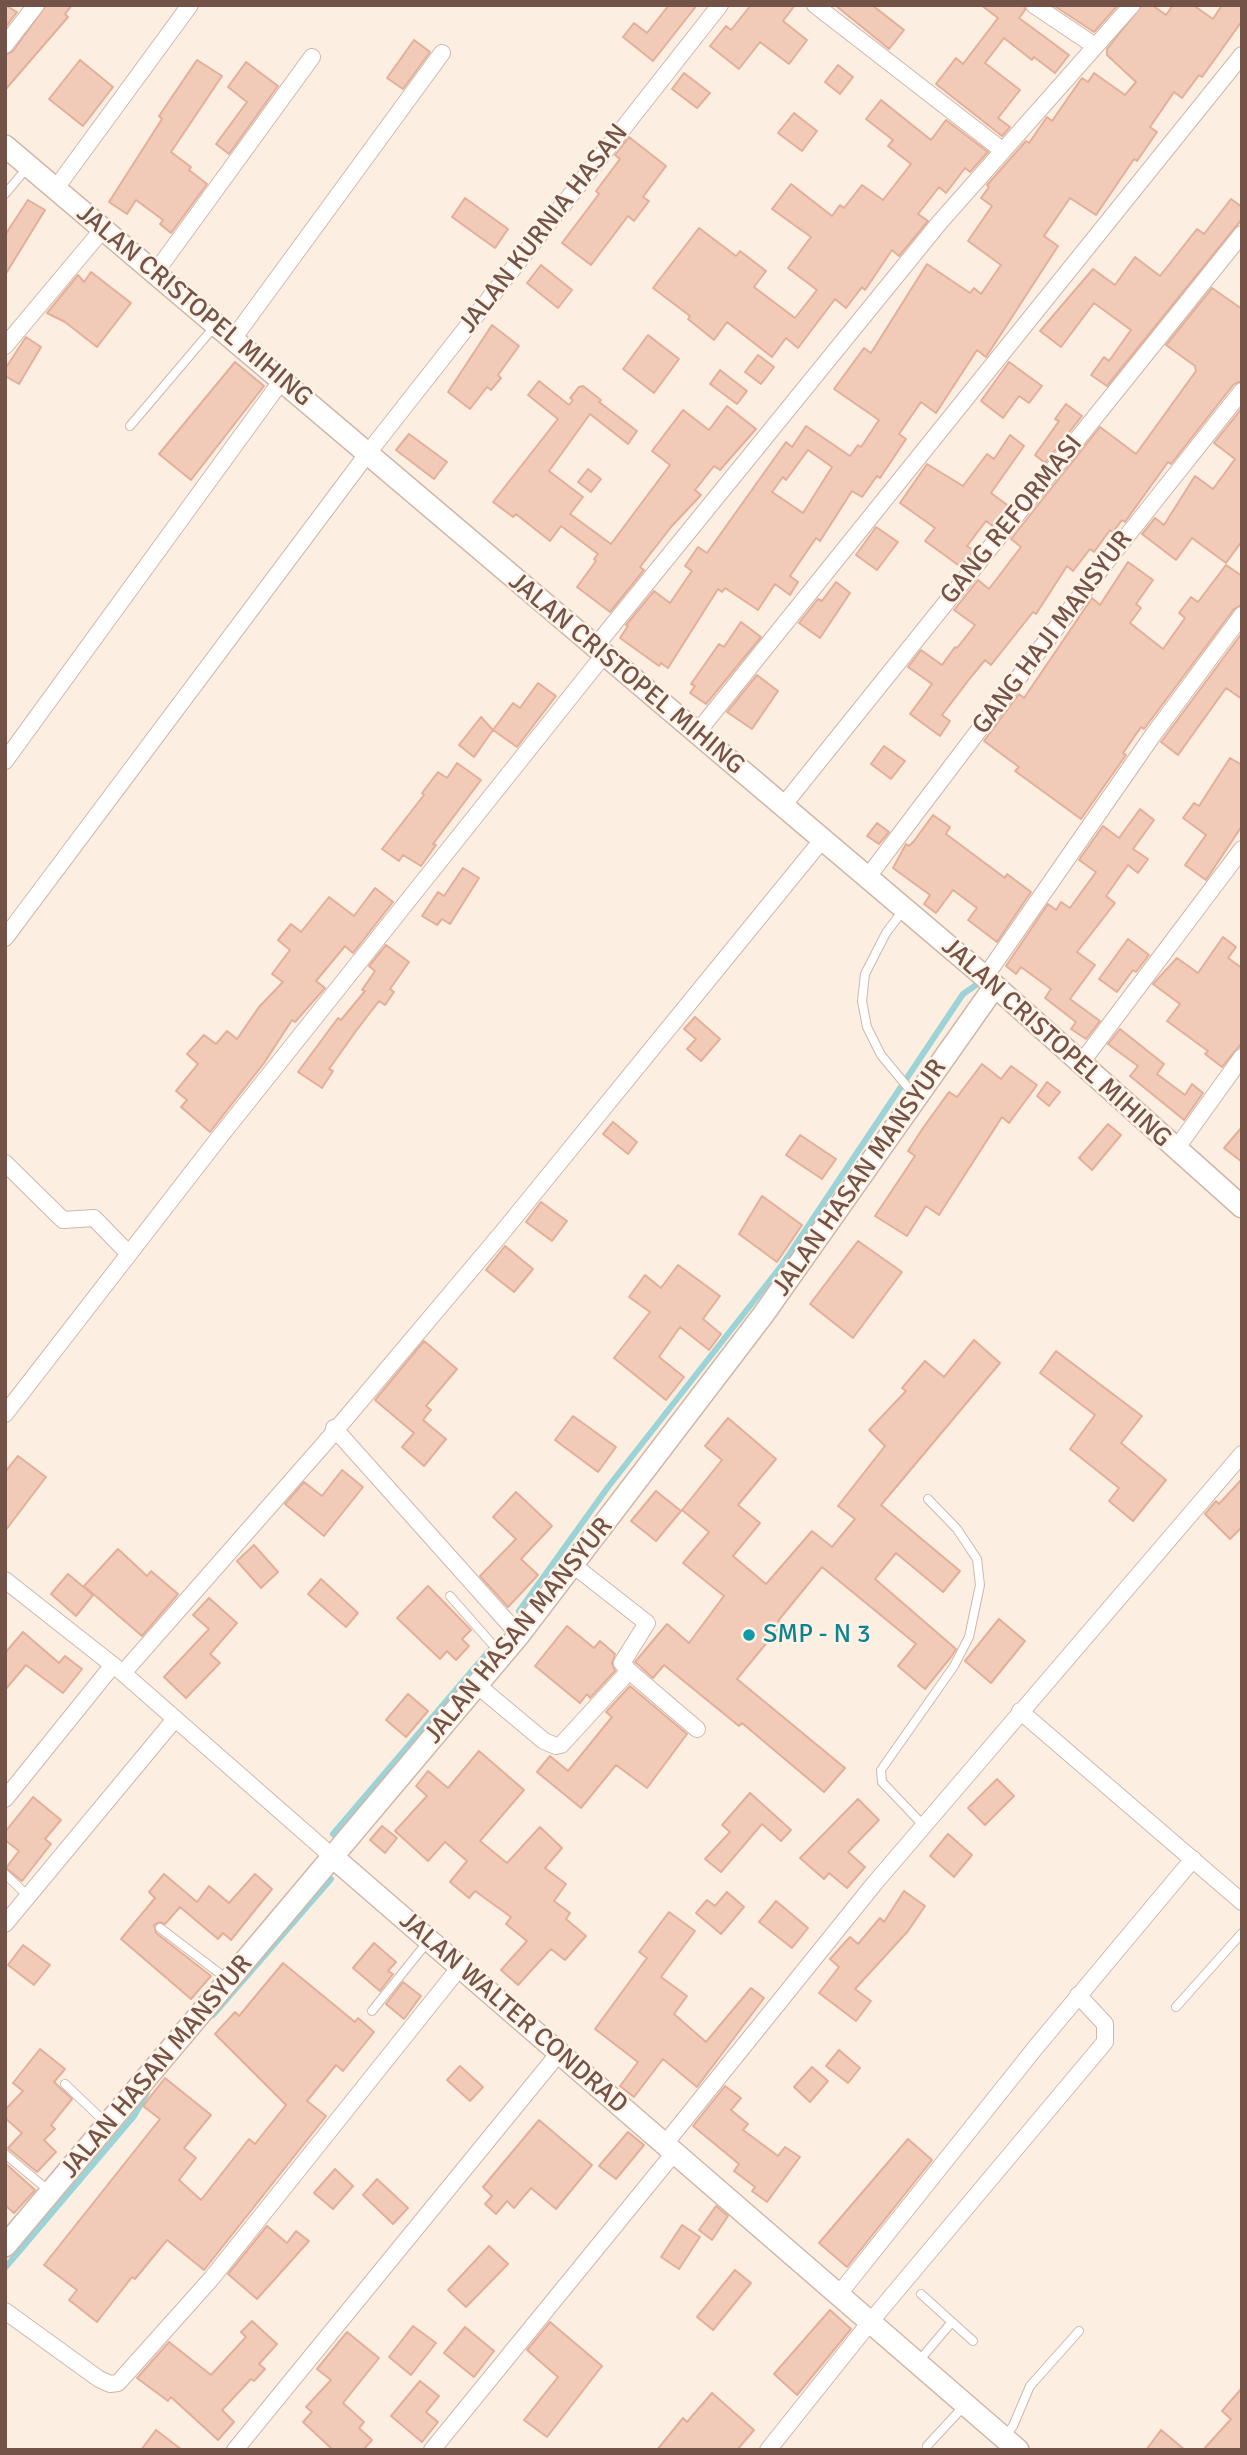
<!DOCTYPE html>
<html>
<head>
<meta charset="utf-8">
<style>
	body { margin:0 }
	#map { position:relative; width:1247px; height:2455px; overflow:hidden; background:#fcefe1; font-family:Signika,sans-serif }
	canvas { display:block }
	.frame { position:absolute; inset:0; border:7px solid #735348; pointer-events:none }
</style>
</head>
<body>
<div id="map">
<canvas width="1247" height="2455"></canvas>
<div class="frame"></div>
</div>
<script>
const c = document.querySelector('canvas').getContext('2d');
c.lineJoin = 'round';
const toPath = rows => new Path2D(rows.map(r => 'M' + r).join(''));
function strokePath(path, color, width, dash) { c.strokeStyle = color; c.lineWidth = width; c.lineCap = dash ? 'butt' : 'round'; c.setLineDash(dash || []); c.stroke(path); }
function paint(path, color) { c.fillStyle = color; c.fill(path, 'evenodd'); }
function label(font, color, halo, rows, align = 'center') {
  c.font = font + ' Signika,sans-serif'; c.lineWidth = 5; c.setLineDash([]); c.textBaseline = 'middle'; c.strokeStyle = halo; c.fillStyle = color; for (const [text, x, y, turn = 0] of rows) {
    c.save(); c.translate(x, y); c.rotate((+turn || 0) * Math.PI / 180); c.textAlign = isNaN(turn) ? turn : align; if (halo) c.strokeText(text, 0, 0); c.fillText(text, 0, 0); c.restore();
  }
}
const stream = toPath([
	[519,1611,608,1487,782,1265,963,994,979,983],
	[333,1834,500,1638],
	[213,2015,331,1879],
	[5,2268,134,2116,147,2093]
]);
const building = toPath([
	[5,5,17,12,5,28,5,5],
	[46,5,72,5,65,14,68,17,5,90,5,55,13,51,46,5],
	[669,5,697,5,653,61,623,37,634,23,647,33,669,5],
	[751,5,795,5,783,21,807,40,789,64,760,42,739,69,710,46,726,26,731,30,751,5],
	[835,5,872,5,904,30,889,49,835,5],
	[981,5,1024,5,1025,10,1019,18,1069,55,1055,73,1034,57,1032,60,1004,38,985,63,1020,90,998,118,1010,127,1002,136,936,84,956,58,963,64,998,18,981,5],
	[1053,5,1118,5,1094,32,1053,5],
	[1142,5,1152,5,1166,15,1173,5,1193,5,1213,19,1222,5,1242,5,1242,21,1202,77,1199,75,1182,98,1174,92,1150,127,1157,132,1137,161,1134,159,1096,215,1070,198,1044,236,1058,246,988,354,986,357,977,350,936,413,921,402,899,434,906,439,880,478,877,476,862,497,852,491,820,541,816,538,790,576,798,582,790,595,775,584,758,610,725,588,722,592,718,589,668,668,661,663,659,666,620,638,628,626,626,625,654,591,670,603,692,571,685,566,698,547,707,553,786,442,792,447,806,426,850,456,858,445,861,447,879,420,834,389,864,348,871,353,927,264,970,293,974,288,981,294,1001,265,968,241,992,206,981,198,989,187,987,185,1026,141,1029,143,1047,117,1052,121,1082,78,1088,82,1094,73,1125,95,1136,82,1107,55,1107,49,1142,5],
	[808,450,832,467,803,513,772,492,783,477,786,480,808,450],
	[414,40,430,52,403,89,387,78,414,40],
	[80,60,113,87,83,126,49,99,80,60],
	[197,60,222,76,171,152,191,167,189,170,207,184,171,233,160,224,163,220,136,200,127,214,109,202,162,119,159,116,197,60],
	[246,62,278,86,229,154,216,144,247,102,228,87,246,62],
	[838,65,853,77,840,94,825,82,838,65],
	[684,73,710,93,697,108,672,89,684,73],
	[881,100,931,140,946,120,988,152,970,172,965,168,946,193,939,187,918,214,928,221,899,256,892,250,865,290,862,287,846,308,835,299,798,348,786,338,772,357,727,322,714,340,688,319,690,316,653,288,699,228,736,256,740,251,766,271,754,287,795,318,817,290,788,268,811,237,772,209,791,184,832,216,840,205,844,208,862,185,883,200,911,164,888,146,893,140,866,119,881,100],
	[794,113,817,131,802,151,778,133,794,113],
	[629,137,666,166,643,197,649,201,634,221,628,216,591,265,562,243,599,194,596,191,620,159,615,155,629,137],
	[465,198,508,229,495,248,452,217,465,198],
	[1231,199,1242,207,1242,219,1107,386,1091,375,1104,357,1109,361,1131,330,1094,303,1061,347,1040,331,1093,269,1115,285,1135,257,1160,276,1197,229,1204,234,1231,199],
	[28,200,45,210,5,275,5,235,28,200],
	[541,265,572,290,558,308,527,283,541,265],
	[91,272,131,303,97,347,65,322,47,313,78,275,84,282,91,272],
	[1212,288,1242,309,1242,381,1234,384,1171,464,1168,462,1125,522,1122,520,1113,532,1110,530,1094,552,1090,549,1073,571,1067,566,1036,614,1033,612,991,665,985,660,971,677,942,715,950,721,940,736,910,714,932,684,908,667,921,650,942,665,955,647,957,648,975,625,954,610,978,580,989,589,1021,547,1011,539,1100,427,1136,454,1196,371,1195,366,1166,345,1212,288],
	[492,325,519,346,498,375,501,378,491,390,487,387,470,409,448,392,492,325],
	[648,335,679,359,654,393,623,369,648,335],
	[26,337,41,347,19,384,5,376,5,369,26,337],
	[758,355,774,367,761,384,745,372,758,355],
	[235,362,264,386,191,480,159,454,235,362],
	[1009,362,1042,386,1029,403,1019,396,1003,418,981,401,1009,362],
	[720,370,747,391,737,404,710,384,720,370],
	[539,381,569,405,573,400,570,398,579,387,583,386,601,400,599,402,637,431,628,444,590,414,549,471,583,497,570,514,611,544,670,465,652,451,683,410,709,430,727,406,756,429,720,470,714,466,695,490,701,495,671,527,640,567,644,570,610,612,577,587,596,561,594,559,598,554,561,526,550,541,516,514,513,517,493,502,558,419,528,395,539,381],
	[1066,404,1082,416,1045,463,1035,455,1059,421,1055,419,1066,404],
	[1242,408,1242,541,1226,563,1192,538,1176,560,1142,534,1155,518,1164,525,1195,476,1213,489,1235,459,1214,443,1242,408],
	[409,434,447,462,434,479,396,450,409,434],
	[1010,435,1024,446,991,493,1010,507,994,527,986,521,967,546,974,551,961,567,925,541,935,528,900,503,927,464,963,486,987,454,994,459,1010,435],
	[588,469,601,479,591,492,578,482,588,469],
	[876,527,898,542,877,570,856,555,876,527],
	[1128,562,1153,580,1136,604,1141,608,1130,623,1163,649,1185,618,1179,613,1191,597,1198,602,1226,565,1242,576,1242,605,1234,609,1144,729,1141,727,1123,753,1126,755,1081,819,1015,771,1019,767,984,741,1019,694,1024,698,1092,598,1100,605,1128,562],
	[836,582,850,593,820,638,799,623,818,599,822,601,836,582],
	[741,622,761,637,706,704,690,693,695,686,691,684,719,644,724,647,741,622],
	[1242,633,1242,699,1226,688,1178,755,1161,742,1242,633],
	[757,675,778,691,752,729,727,712,757,675],
	[538,683,556,696,517,747,493,730,513,703,520,708,538,683],
	[481,717,493,730,474,757,459,745,481,717],
	[884,746,905,761,891,779,871,764,884,746],
	[1230,758,1242,765,1242,826,1206,880,1185,865,1206,835,1183,818,1194,803,1199,806,1230,758],
	[457,763,481,780,433,844,436,845,421,866,403,855,399,861,382,849,424,795,422,793,438,772,447,778,457,763],
	[1140,809,1154,820,1133,849,1148,859,1138,873,1128,865,1106,896,1115,903,1077,952,1095,965,1070,999,1100,1021,1086,1039,1071,1029,1076,1022,1045,998,1051,989,1021,967,1016,974,1006,966,1048,904,1056,910,1061,902,1070,908,1096,872,1079,860,1103,826,1119,838,1140,809],
	[933,815,950,827,946,834,1005,878,1007,874,1031,892,997,942,968,920,977,908,953,890,936,913,924,904,930,895,893,868,906,844,909,846,914,841,933,815],
	[877,823,889,832,879,844,867,836,877,823],
	[463,868,479,878,450,924,442,919,437,925,422,916,438,892,444,896,463,868],
	[375,888,393,902,353,953,345,946,316,981,325,988,295,1022,292,1020,264,1063,210,1132,181,1107,187,1100,176,1091,198,1064,187,1054,204,1035,216,1044,227,1031,237,1039,259,1007,283,982,272,974,290,950,278,940,291,924,301,932,329,897,354,916,375,888],
	[1223,937,1236,947,1228,958,1242,968,1242,1043,1222,1067,1205,1054,1208,1051,1167,1021,1180,1004,1153,984,1177,958,1198,973,1223,937],
	[1128,939,1149,955,1136,972,1133,970,1117,992,1099,979,1128,939],
	[386,945,409,962,390,989,394,992,385,1005,379,1001,356,1031,329,1069,333,1071,322,1088,298,1072,338,1018,341,1020,365,991,362,990,375,971,369,966,386,945],
	[695,1017,720,1039,701,1061,687,1049,696,1039,684,1029,695,1017],
	[1120,1029,1164,1064,1157,1074,1185,1095,1192,1084,1203,1093,1184,1120,1130,1076,1138,1066,1108,1044,1120,1029],
	[982,1064,1001,1079,1011,1066,1037,1085,1009,1123,1002,1117,939,1215,926,1206,907,1236,875,1216,915,1156,908,1151,923,1128,949,1092,957,1097,982,1064],
	[1047,1082,1060,1092,1049,1106,1037,1096,1047,1082],
	[613,1122,637,1142,628,1154,603,1134,613,1122],
	[1108,1124,1121,1135,1092,1170,1079,1158,1108,1124],
	[1242,1127,1242,1162,1224,1148,1242,1127],
	[800,1135,836,1159,822,1179,786,1155,800,1135],
	[762,1196,802,1225,777,1262,739,1234,762,1196],
	[541,1202,567,1221,552,1241,526,1222,541,1202],
	[858,1241,902,1272,853,1338,810,1304,858,1241],
	[505,1246,533,1269,514,1292,486,1270,505,1246],
	[678,1265,720,1296,703,1319,721,1334,709,1350,680,1327,659,1357,684,1377,666,1400,614,1358,650,1312,629,1297,645,1275,661,1288,678,1265],
	[974,1340,1000,1363,881,1505,960,1571,943,1592,896,1553,875,1579,956,1649,951,1657,925,1689,898,1666,916,1644,822,1567,778,1621,782,1624,737,1679,845,1768,824,1792,742,1723,739,1726,664,1665,653,1678,635,1662,667,1624,689,1643,724,1596,683,1563,709,1532,682,1510,722,1460,705,1446,728,1418,776,1459,738,1505,760,1523,733,1556,766,1584,812,1531,832,1547,855,1519,838,1506,885,1446,869,1430,906,1391,902,1388,925,1361,944,1377,974,1340],
	[424,1341,457,1369,426,1406,431,1410,423,1420,446,1439,424,1466,402,1447,414,1433,375,1400,424,1341],
	[1056,1351,1142,1416,1121,1443,1166,1480,1133,1521,1109,1501,1119,1488,1070,1449,1095,1415,1040,1373,1056,1351],
	[573,1416,616,1447,598,1472,555,1440,573,1416],
	[18,1456,46,1477,5,1531,5,1472,18,1456],
	[342,1470,363,1487,324,1536,285,1504,304,1482,322,1496,342,1470],
	[1242,1479,1242,1527,1230,1539,1205,1514,1216,1501,1219,1504,1242,1479],
	[656,1491,681,1511,656,1541,631,1521,656,1491],
	[516,1492,552,1526,521,1559,538,1575,508,1607,480,1576,516,1539,493,1517,516,1492],
	[254,1545,278,1572,261,1588,237,1561,254,1545],
	[118,1549,147,1576,151,1571,178,1594,142,1636,84,1586,118,1549],
	[68,1574,93,1595,76,1616,51,1594,68,1574],
	[321,1579,358,1613,346,1627,308,1594,321,1579],
	[428,1586,471,1630,462,1639,469,1646,456,1660,447,1651,440,1659,397,1618,428,1586],
	[209,1598,237,1623,210,1654,220,1663,186,1698,164,1677,209,1629,193,1615,209,1598],
	[999,1619,1025,1641,991,1683,965,1661,999,1619],
	[567,1626,594,1648,600,1641,615,1654,612,1663,615,1671,590,1698,587,1694,580,1703,535,1666,567,1626],
	[23,1632,59,1663,65,1656,82,1669,63,1693,26,1665,5,1690,5,1653,23,1632],
	[630,1686,687,1734,647,1788,616,1765,581,1808,537,1772,550,1756,568,1771,612,1717,606,1712,630,1686],
	[408,1694,428,1711,406,1737,386,1720,408,1694],
	[479,1751,524,1790,480,1841,507,1863,540,1827,562,1848,545,1868,566,1884,554,1901,570,1913,566,1919,586,1936,565,1960,551,1949,518,1985,501,1970,527,1941,506,1924,511,1917,475,1891,469,1898,450,1882,467,1861,445,1842,428,1861,395,1831,427,1796,416,1786,428,1771,448,1788,479,1751],
	[997,1779,1014,1796,985,1825,968,1808,997,1779],
	[750,1793,791,1830,781,1841,762,1824,721,1872,705,1859,730,1832,722,1825,750,1793],
	[33,1797,61,1820,45,1839,51,1844,22,1881,6,1868,19,1851,5,1840,5,1832,33,1797],
	[858,1799,879,1820,848,1852,865,1867,847,1888,829,1873,824,1879,800,1858,858,1799],
	[382,1826,397,1838,385,1853,370,1840,382,1826],
	[948,1834,972,1855,954,1877,930,1856,948,1834],
	[164,1874,197,1902,209,1886,229,1903,255,1874,272,1889,231,1940,223,1933,218,1939,180,1907,165,1924,160,1922,154,1925,156,1933,211,1976,191,1999,121,1939,155,1898,149,1892,164,1874],
	[904,1891,925,1906,908,1931,855,1989,871,2001,856,2021,819,1993,839,1967,830,1959,850,1937,858,1944,880,1918,884,1922,904,1891],
	[727,1892,744,1907,721,1934,696,1913,707,1900,715,1906,727,1892],
	[776,1901,808,1928,792,1948,759,1922,776,1901],
	[669,1912,695,1931,661,1977,687,1996,674,2014,706,2042,751,1988,764,1998,697,2087,663,2059,634,2097,620,2086,638,2062,595,2029,647,1958,639,1952,669,1912],
	[374,1943,396,1962,388,1971,393,1974,380,1991,353,1968,374,1943],
	[23,1945,50,1965,34,1985,8,1965,23,1945],
	[283,1963,355,2022,358,2018,374,2032,343,2071,336,2065,307,2101,326,2116,204,2270,167,2240,135,2279,132,2277,97,2322,69,2300,77,2290,44,2265,160,2119,143,2106,165,2078,211,2115,184,2148,196,2158,179,2180,201,2200,249,2139,255,2144,286,2105,215,2034,235,2012,239,2016,283,1963],
	[403,1982,421,1996,404,2019,386,2004,403,1982],
	[40,2049,65,2069,54,2082,72,2099,51,2125,55,2129,44,2140,56,2152,37,2172,8,2148,22,2133,5,2118,5,2110,23,2091,13,2083,40,2049],
	[839,2050,860,2068,848,2083,826,2066,839,2050],
	[460,2066,483,2087,470,2101,447,2080,460,2066],
	[812,2067,828,2081,810,2102,794,2087,812,2067],
	[725,2086,741,2098,731,2110,748,2124,743,2130,778,2156,785,2147,800,2157,767,2202,752,2191,755,2187,734,2171,739,2164,693,2126,725,2086],
	[539,2120,592,2165,556,2209,531,2188,514,2208,507,2201,496,2214,485,2204,492,2196,483,2187,539,2120],
	[628,2132,644,2145,616,2179,599,2166,628,2132],
	[908,2139,932,2160,847,2267,819,2243,908,2139],
	[5,2163,35,2190,14,2213,5,2205,5,2163],
	[335,2169,353,2186,333,2209,314,2193,335,2169],
	[377,2179,408,2208,393,2224,363,2195,377,2179],
	[716,2206,728,2216,712,2240,699,2230,716,2206],
	[682,2225,700,2237,679,2269,661,2257,682,2225],
	[267,2226,287,2243,296,2231,309,2241,257,2299,228,2274,267,2226],
	[489,2246,508,2264,466,2307,448,2290,489,2246],
	[735,2270,751,2283,713,2330,697,2317,735,2270],
	[830,2310,851,2329,797,2395,774,2374,830,2310],
	[252,2321,277,2344,259,2364,265,2369,254,2381,251,2379,222,2410,234,2422,218,2440,171,2397,168,2401,137,2378,169,2342,211,2375,246,2337,241,2332,252,2321],
	[550,2322,602,2366,547,2437,524,2420,558,2377,527,2350,550,2322],
	[413,2326,436,2343,411,2375,389,2357,413,2326],
	[465,2327,494,2351,474,2377,444,2353,465,2327],
	[347,2332,379,2358,343,2403,364,2422,359,2428,372,2440,363,2450,333,2450,303,2422,312,2412,306,2407,331,2380,317,2369,347,2332],
	[420,2381,439,2396,426,2412,438,2422,422,2442,391,2416,420,2381],
	[1242,2388,1242,2450,1203,2450,1231,2419,1222,2411,1242,2388],
	[712,2393,754,2430,737,2450,657,2450,683,2418,687,2422,712,2393],
	[156,2430,182,2450,141,2450,156,2430],
	[1161,2430,1185,2450,1146,2450,1161,2430]
]);
const lane = toPath([
	[5,194,27,168],
	[130,426,214,327],
	[904,909,886,933,865,974,862,1001,867,1027,881,1055,915,1096],
	[450,1596,500,1653],
	[924,1826,882,1782,881,1770,954,1666,969,1637,980,1585,977,1559,957,1529,928,1499],
	[5,1874,28,1896],
	[160,1928,227,1979],
	[1176,2007,1242,1933],
	[372,2011,429,1940],
	[65,2084,106,2123],
	[5,2154,48,2190],
	[921,2294,973,2341],
	[918,2362,951,2323],
	[1004,2438,1013,2426,1030,2386,1079,2331],
	[927,2446,964,2406]
]);
const street = toPath([
	[815,5,1002,150],
	[1034,5,1095,46],
	[5,45,36,5],
	[56,188,190,5],
	[155,273,312,57],
	[233,339,442,53],
	[5,346,103,229],
	[594,648,940,222,1132,5],
	[696,734,1242,55],
	[5,761,282,380],
	[782,807,1242,234],
	[867,878,1103,566,1242,391],
	[5,938,368,453,720,5],
	[985,977,1153,735,1242,615],
	[1081,1063,1242,849],
	[1176,1149,1242,1057],
	[5,1163,63,1220,94,1218,129,1254],
	[5,1414,218,1139,603,656],
	[334,1428,519,1635],
	[573,1565,647,1623,622,1663,629,1671],
	[5,1580,123,1673,334,1858],
	[123,1673,324,1444,501,1234,822,840],
	[477,1685,544,1741,556,1746,561,1745,629,1671,697,1729],
	[1020,1711,1242,1902],
	[5,1799,113,1665],
	[5,1924,175,1719],
	[664,2145,874,1884,1242,1454],
	[839,2294,1036,2047,1193,1859],
	[5,2311,99,2379,110,2384,118,2383,211,2279,460,1967],
	[235,2450,559,2053],
	[432,2450,674,2153],
	[768,2450,871,2321,1105,2042,1105,2024,1078,1995]
]);
const secondary = toPath([
	[5,146,985,977,1242,1207],
	[334,1858,1018,2450],
	[5,2246,519,1635,763,1315,995,986]
]);
const markers = [
	[749,1635,7,"#0f9aa8"]
];
const streetNames = [
	["JALAN KURNIA HASAN",544,229,-52],
	["JALAN CRISTOPEL MIHING",194,306,40],
	["GANG REFORMASI",1012,520,-51],
	["GANG HAJI MANSYUR",1053,633,-53],
	["JALAN CRISTOPEL MIHING",626,674,40],
	["JALAN CRISTOPEL MIHING",1056,1043,42],
	["JALAN HASAN MANSYUR",860,1178,-55],
	["JALAN HASAN MANSYUR",519,1631,-51],
	["JALAN WALTER CONDRAD",513,2013,41],
	["JALAN HASAN MANSYUR",157,2067,-50]
];
const cultureNames = [
	["SMP - N 3",763,1635]
];
strokePath(stream, '#9cd3d7', 6);
paint(building, '#f2cab8');
strokePath(building, '#e4af99', 2);
strokePath(lane, '#cfb7ab', 10);
strokePath(street, '#cfb7ab', 18);
strokePath(secondary, '#d2b7a8', 24);
strokePath(lane, '#fff', 8);
strokePath(street, '#fff', 16);
strokePath(secondary, '#fff', 21);
for (const [x, y, r, color] of markers) { const dot = new Path2D(); dot.arc(x, y, r, 0, 2 * Math.PI); c.fillStyle = color; c.fill(dot); strokePath(dot, '#fff3e7', 2.5); }
label('26px', '#735348', '#fff3e7', streetNames);
label('26px', '#0d838f', '#fff3e7', cultureNames, 'left');
</script>
</body>
</html>
